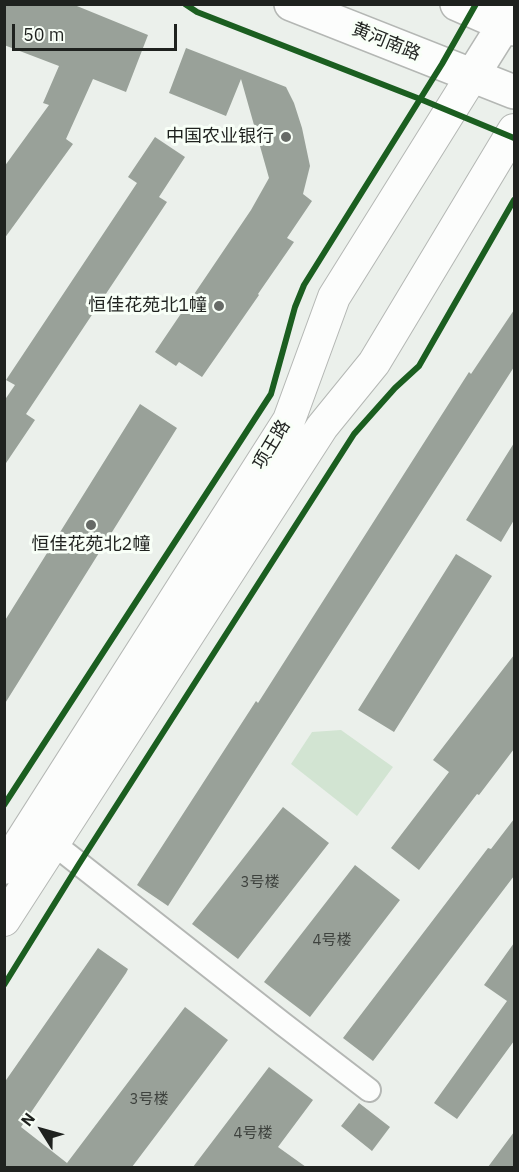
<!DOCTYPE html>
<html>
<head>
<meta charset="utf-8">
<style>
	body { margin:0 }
	#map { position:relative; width:519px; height:1172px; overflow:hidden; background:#ebf0eb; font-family:"IBM Plex Sans",sans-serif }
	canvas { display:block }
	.frame { position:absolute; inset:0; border:6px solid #1f221f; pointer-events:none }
	.north { position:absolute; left:12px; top:1100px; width:60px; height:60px; -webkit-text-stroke:4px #f8fff7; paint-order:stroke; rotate:307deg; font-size:16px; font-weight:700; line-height:24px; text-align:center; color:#1f221f }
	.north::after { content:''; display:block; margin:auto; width:21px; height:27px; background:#1f221f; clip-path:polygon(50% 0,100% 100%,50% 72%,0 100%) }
	.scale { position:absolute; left:12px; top:24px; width:165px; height:27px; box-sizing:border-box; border:3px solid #1f221f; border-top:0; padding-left:8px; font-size:18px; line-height:21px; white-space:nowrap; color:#1f221f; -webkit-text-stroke:4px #f8fff7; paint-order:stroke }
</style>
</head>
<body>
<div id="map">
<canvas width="519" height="1172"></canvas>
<div class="frame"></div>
<div class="north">N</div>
<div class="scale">50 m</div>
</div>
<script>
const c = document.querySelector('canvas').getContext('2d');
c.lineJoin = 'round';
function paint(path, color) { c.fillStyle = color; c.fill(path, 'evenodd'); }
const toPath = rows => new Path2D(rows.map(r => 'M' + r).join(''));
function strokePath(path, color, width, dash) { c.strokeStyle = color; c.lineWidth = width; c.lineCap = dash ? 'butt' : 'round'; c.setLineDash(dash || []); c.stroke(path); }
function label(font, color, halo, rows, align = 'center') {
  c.font = font + ' "IBM Plex Sans","Noto Sans SC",sans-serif'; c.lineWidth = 6; c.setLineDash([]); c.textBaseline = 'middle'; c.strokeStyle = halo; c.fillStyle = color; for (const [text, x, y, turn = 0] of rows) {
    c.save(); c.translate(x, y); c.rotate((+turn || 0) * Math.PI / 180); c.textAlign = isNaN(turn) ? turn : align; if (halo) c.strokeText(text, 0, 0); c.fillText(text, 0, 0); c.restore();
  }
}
const green = toPath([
	[341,730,393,767,357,816,291,764,312,732]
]);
const building = toPath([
	[4,4,72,4,148,35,126,92,93,79,66,139,73,144,4,239,4,167,49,105,43,103,59,66,4,45],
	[186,48,286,87,294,103,302,128,310,166,303,194,312,201,287,238,294,242,258,294,259,295,202,377,179,362,176,366,155,352,251,210,269,178,241,79,226,116,169,93],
	[155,137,185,157,159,197,167,202,26,414,35,420,4,466,4,401,15,385,6,380,137,183,128,177],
	[514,310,514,367,168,906,137,885,256,701,258,703,469,372,471,374],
	[140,404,177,428,4,705,4,622],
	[514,443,514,520,501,542,466,520],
	[456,554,492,576,394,732,358,710],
	[514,655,514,749,479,795,477,794,419,870,391,848,449,772,433,760],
	[283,807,329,843,238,959,192,924],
	[514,819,514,876,373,1061,343,1038,488,848,491,849],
	[355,865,400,900,310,1017,264,982],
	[514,943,514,1041,457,1119,434,1103,507,1001,484,985],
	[98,948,128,969,126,973,21,1127,67,1163,185,1007,228,1040,132,1167,4,1167,4,1083],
	[269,1067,313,1100,278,1147,306,1167,193,1167],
	[359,1103,390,1127,372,1151,341,1126],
	[514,1132,514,1167,488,1167]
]);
const street = toPath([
	[54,844,283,1024,369,1090]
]);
const secondary = toPath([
	[4,868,289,420,334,297,472,76],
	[4,920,322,427,374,363,514,130]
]);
const primary = toPath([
	[291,4,514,92],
	[457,4,514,29],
	[472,76,514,9]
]);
const cycleway = toPath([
	[185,4,197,12,420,99,514,138],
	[4,805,271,394,295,307,304,285,442,64,476,4],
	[4,985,79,864,354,434,395,388,419,366,514,200]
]);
const markers = [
	[286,137,6,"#666a66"],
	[219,306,6,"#666a66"],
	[91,525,6,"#666a66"]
];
const numberNames = [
	["3号楼",260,883],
	["4号楼",332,941],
	["3号楼",149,1100],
	["4号楼",253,1134]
];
const streetNames = [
	["黄河南路",386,42,22],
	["项王路",272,445,-59]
];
const poiNames = [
	["中国农业银行",274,137],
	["恒佳花苑北1幢",207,306],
	["恒佳花苑北2幢",91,545,"center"]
];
paint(green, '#d2e4d2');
paint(building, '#99a199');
strokePath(street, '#b4b7b4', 26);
strokePath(secondary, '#b4b7b4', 34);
strokePath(primary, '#b4b7b4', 36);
strokePath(street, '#fcfdfc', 22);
strokePath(secondary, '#fcfdfc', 32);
strokePath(primary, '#fcfdfc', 33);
strokePath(cycleway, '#1b5e20', 6);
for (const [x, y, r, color] of markers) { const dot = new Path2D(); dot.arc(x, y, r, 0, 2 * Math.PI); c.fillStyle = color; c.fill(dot); strokePath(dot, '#f8fff7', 2); }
label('15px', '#3e423e', null, numberNames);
label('18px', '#1f221f', '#f8fff7', streetNames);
label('18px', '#1f221f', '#f8fff7', poiNames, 'right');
</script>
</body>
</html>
